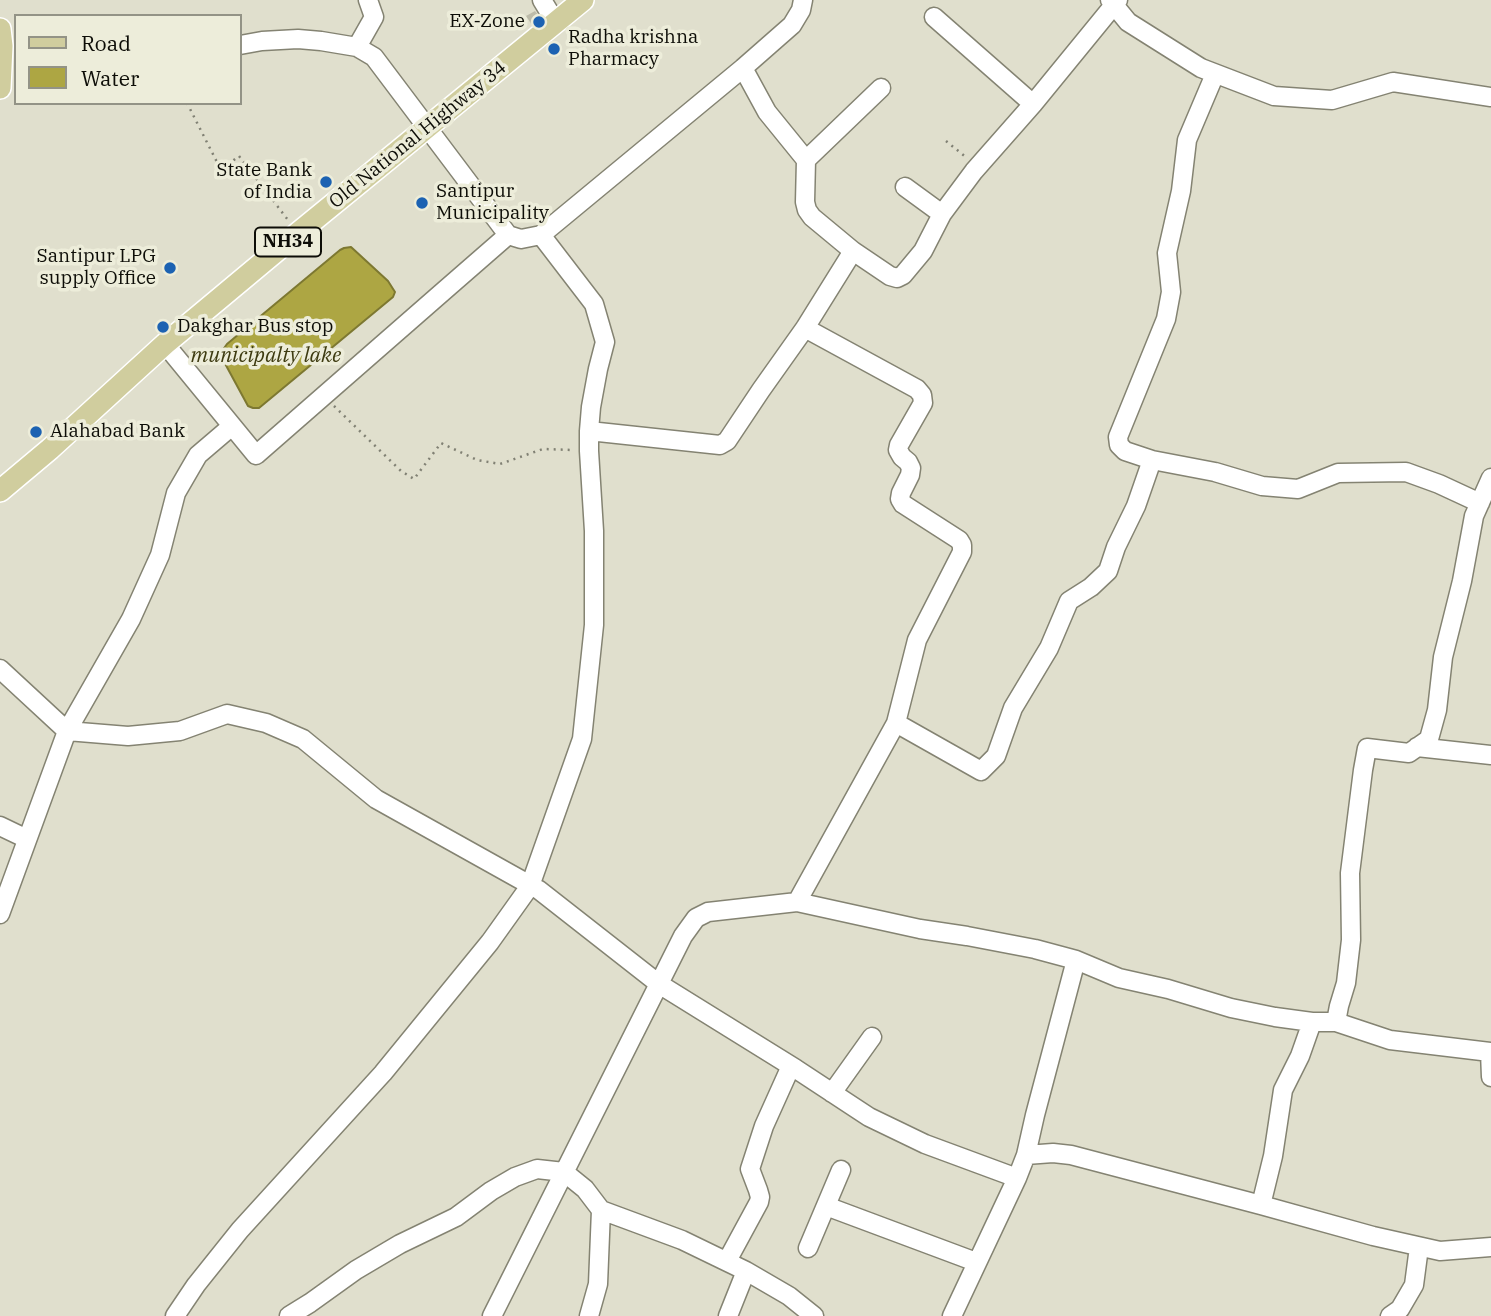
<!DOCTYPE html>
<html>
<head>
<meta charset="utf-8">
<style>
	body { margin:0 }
	#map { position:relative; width:1491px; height:1316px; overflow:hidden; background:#e0dfcd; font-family:"IBM Plex Serif",serif }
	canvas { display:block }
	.legend { position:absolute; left:14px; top:14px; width:228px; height:91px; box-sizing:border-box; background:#ededda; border:2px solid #939386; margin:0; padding:9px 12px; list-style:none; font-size:21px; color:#0d0d07 }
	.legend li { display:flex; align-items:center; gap:14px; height:35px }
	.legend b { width:35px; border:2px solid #939386 }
</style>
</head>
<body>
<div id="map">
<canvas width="1491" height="1316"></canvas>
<ul class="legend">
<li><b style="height:9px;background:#d0cd9e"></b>Road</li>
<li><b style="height:19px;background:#ada643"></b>Water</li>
</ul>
</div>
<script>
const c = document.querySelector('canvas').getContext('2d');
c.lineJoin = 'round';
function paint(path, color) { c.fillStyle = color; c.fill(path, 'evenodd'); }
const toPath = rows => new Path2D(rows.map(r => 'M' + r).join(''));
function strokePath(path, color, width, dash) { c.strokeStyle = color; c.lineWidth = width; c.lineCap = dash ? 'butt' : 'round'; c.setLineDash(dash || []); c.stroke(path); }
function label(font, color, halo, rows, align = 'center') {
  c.font = font + ' "IBM Plex Serif",serif'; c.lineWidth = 7; c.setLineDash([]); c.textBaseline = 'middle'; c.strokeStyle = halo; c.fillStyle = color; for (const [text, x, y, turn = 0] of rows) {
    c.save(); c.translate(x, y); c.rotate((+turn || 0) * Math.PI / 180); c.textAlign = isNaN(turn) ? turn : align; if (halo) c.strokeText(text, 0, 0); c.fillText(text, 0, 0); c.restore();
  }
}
const water = toPath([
	[351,247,388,281,395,292,393,297,259,408,253,408,248,406,222,358,222,351,227,344,340,250,344,248,351,247]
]);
const building = toPath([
	[535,11,540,18,532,25,526,16]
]);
const path = toPath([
	[187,103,221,170,239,156,288,220],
	[946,141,967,158],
	[334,406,401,471,414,479,441,443,477,460,500,464,543,449,573,450]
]);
const minor = toPath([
	[542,0,556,23],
	[1110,0,1128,22,1201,68,1274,96,1332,100,1393,82,1491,97],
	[934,17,1033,104],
	[240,45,262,41,298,39,321,41,357,47,374,57,508,235,521,239,541,235,743,68,792,25,801,10,803,0],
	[357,47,374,17,368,0],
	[743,68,767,112,806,160,805,202,807,210,812,217,853,251],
	[806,160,881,88],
	[905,187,942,214],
	[805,328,917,389,922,395,923,403,899,445,898,450,902,457,908,462,911,468,910,475,901,493,900,499,903,504,959,540,962,545,962,552,917,640,896,723],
	[165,344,256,455,438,296,508,235],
	[589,431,720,445,727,441,761,390,805,328,853,251,890,276,897,278,903,275,923,251,942,214,974,171,1033,104,1118,0],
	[1152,460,1125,451,1119,445,1118,437,1166,319,1171,292,1167,253,1181,191,1187,140,1215,74],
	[0,669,67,731,128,736,180,731,227,714,266,723,303,739,376,799,539,890,659,984,796,1069,869,1117,925,1144,1017,1178,1026,1155,1053,1153,1071,1155,1261,1205,1373,1236,1440,1251,1491,1247],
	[1417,747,1491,755],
	[0,826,27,839],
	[797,902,896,723,981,771,996,756,1013,708,1049,648,1069,601,1091,587,1108,571,1116,547,1136,506,1152,460,1215,472,1262,486,1298,489,1338,473,1406,472,1439,484,1480,503],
	[0,914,67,731,131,619,160,555,176,493,198,455,232,426],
	[1336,1022,1390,1040,1490,1052,1491,1077],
	[832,1093,872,1037],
	[1026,1155,1035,1115,1076,960],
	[1261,1205,1273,1156,1283,1090,1300,1056,1312,1022],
	[826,1206,976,1262],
	[601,1210,682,1240,746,1271,789,1296,814,1316],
	[808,1248,841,1170],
	[727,1261,759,1202,760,1197,758,1190,750,1169,764,1126,791,1066],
	[175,1316,196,1285,240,1230,383,1073,490,942,530,886,582,739,594,625,594,531,589,451,589,431,591,407,598,369,605,342,594,304,541,235],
	[289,1316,310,1303,356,1270,400,1244,456,1217,491,1191,515,1177,537,1169,564,1172,585,1189,601,1210,598,1284,589,1316],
	[492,1316,683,936,696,918,708,912,797,902,920,929,967,936,1035,949,1076,960,1119,978,1168,989,1231,1008,1275,1017,1312,1022,1336,1022,1339,1006,1346,983,1351,940,1350,873,1363,770,1367,748,1409,753,1429,739,1437,710,1443,657,1462,581,1474,516,1491,478],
	[728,1316,746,1271],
	[952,1316,1017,1178],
	[1390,1316,1400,1309,1414,1285,1419,1247]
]);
const major = toPath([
	[0,29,2,46,0,88],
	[0,491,50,449,165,344,298,233,583,0]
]);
const markers = [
	[539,22,7,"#1c62b2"],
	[554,49,7,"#1c62b2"],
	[326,182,7,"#1c62b2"],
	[422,203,7,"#1c62b2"],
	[170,268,7,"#1c62b2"],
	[163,327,7,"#1c62b2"],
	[36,432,7,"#1c62b2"]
];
const shields = [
	[288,242,66]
];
const shieldNames = [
	["NH34",288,242]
];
const poiNames = [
	["EX-Zone",525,22,"right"],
	["Radha krishna",568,38],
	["Pharmacy",568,60],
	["State Bank",312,171,"right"],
	["of India",312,193,"right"],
	["Santipur",436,192],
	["Municipality",436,214],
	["Santipur LPG",156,257,"right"],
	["supply Office",156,279,"right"],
	["Dakghar Bus stop",177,327],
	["Alahabad Bank",50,432]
];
const streetNames = [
	["Old National Highway 34",418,135,-39]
];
const waterNames = [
	["municipalty lake",266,356]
];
paint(water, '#ada643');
strokePath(water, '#7d7831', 2);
paint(building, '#bcbba9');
strokePath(minor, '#848372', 21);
strokePath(major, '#fff', 24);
strokePath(path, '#818174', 2.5, [2, 5]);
strokePath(minor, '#fff', 18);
strokePath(major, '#d0cd9e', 21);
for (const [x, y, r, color] of markers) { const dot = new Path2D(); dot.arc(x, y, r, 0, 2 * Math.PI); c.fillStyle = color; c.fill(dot); strokePath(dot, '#ededda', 2.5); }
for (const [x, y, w] of shields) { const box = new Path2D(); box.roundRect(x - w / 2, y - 14.5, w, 29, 5); c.fillStyle = '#ededda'; c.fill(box); strokePath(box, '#0d0d07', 2); }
label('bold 18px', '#0d0d07', null, shieldNames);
label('19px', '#0d0d07', '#ededda', poiNames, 'left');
label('19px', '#0d0d07', '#ededda', streetNames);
label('italic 21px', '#3e3b11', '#ededda', waterNames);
</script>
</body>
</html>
